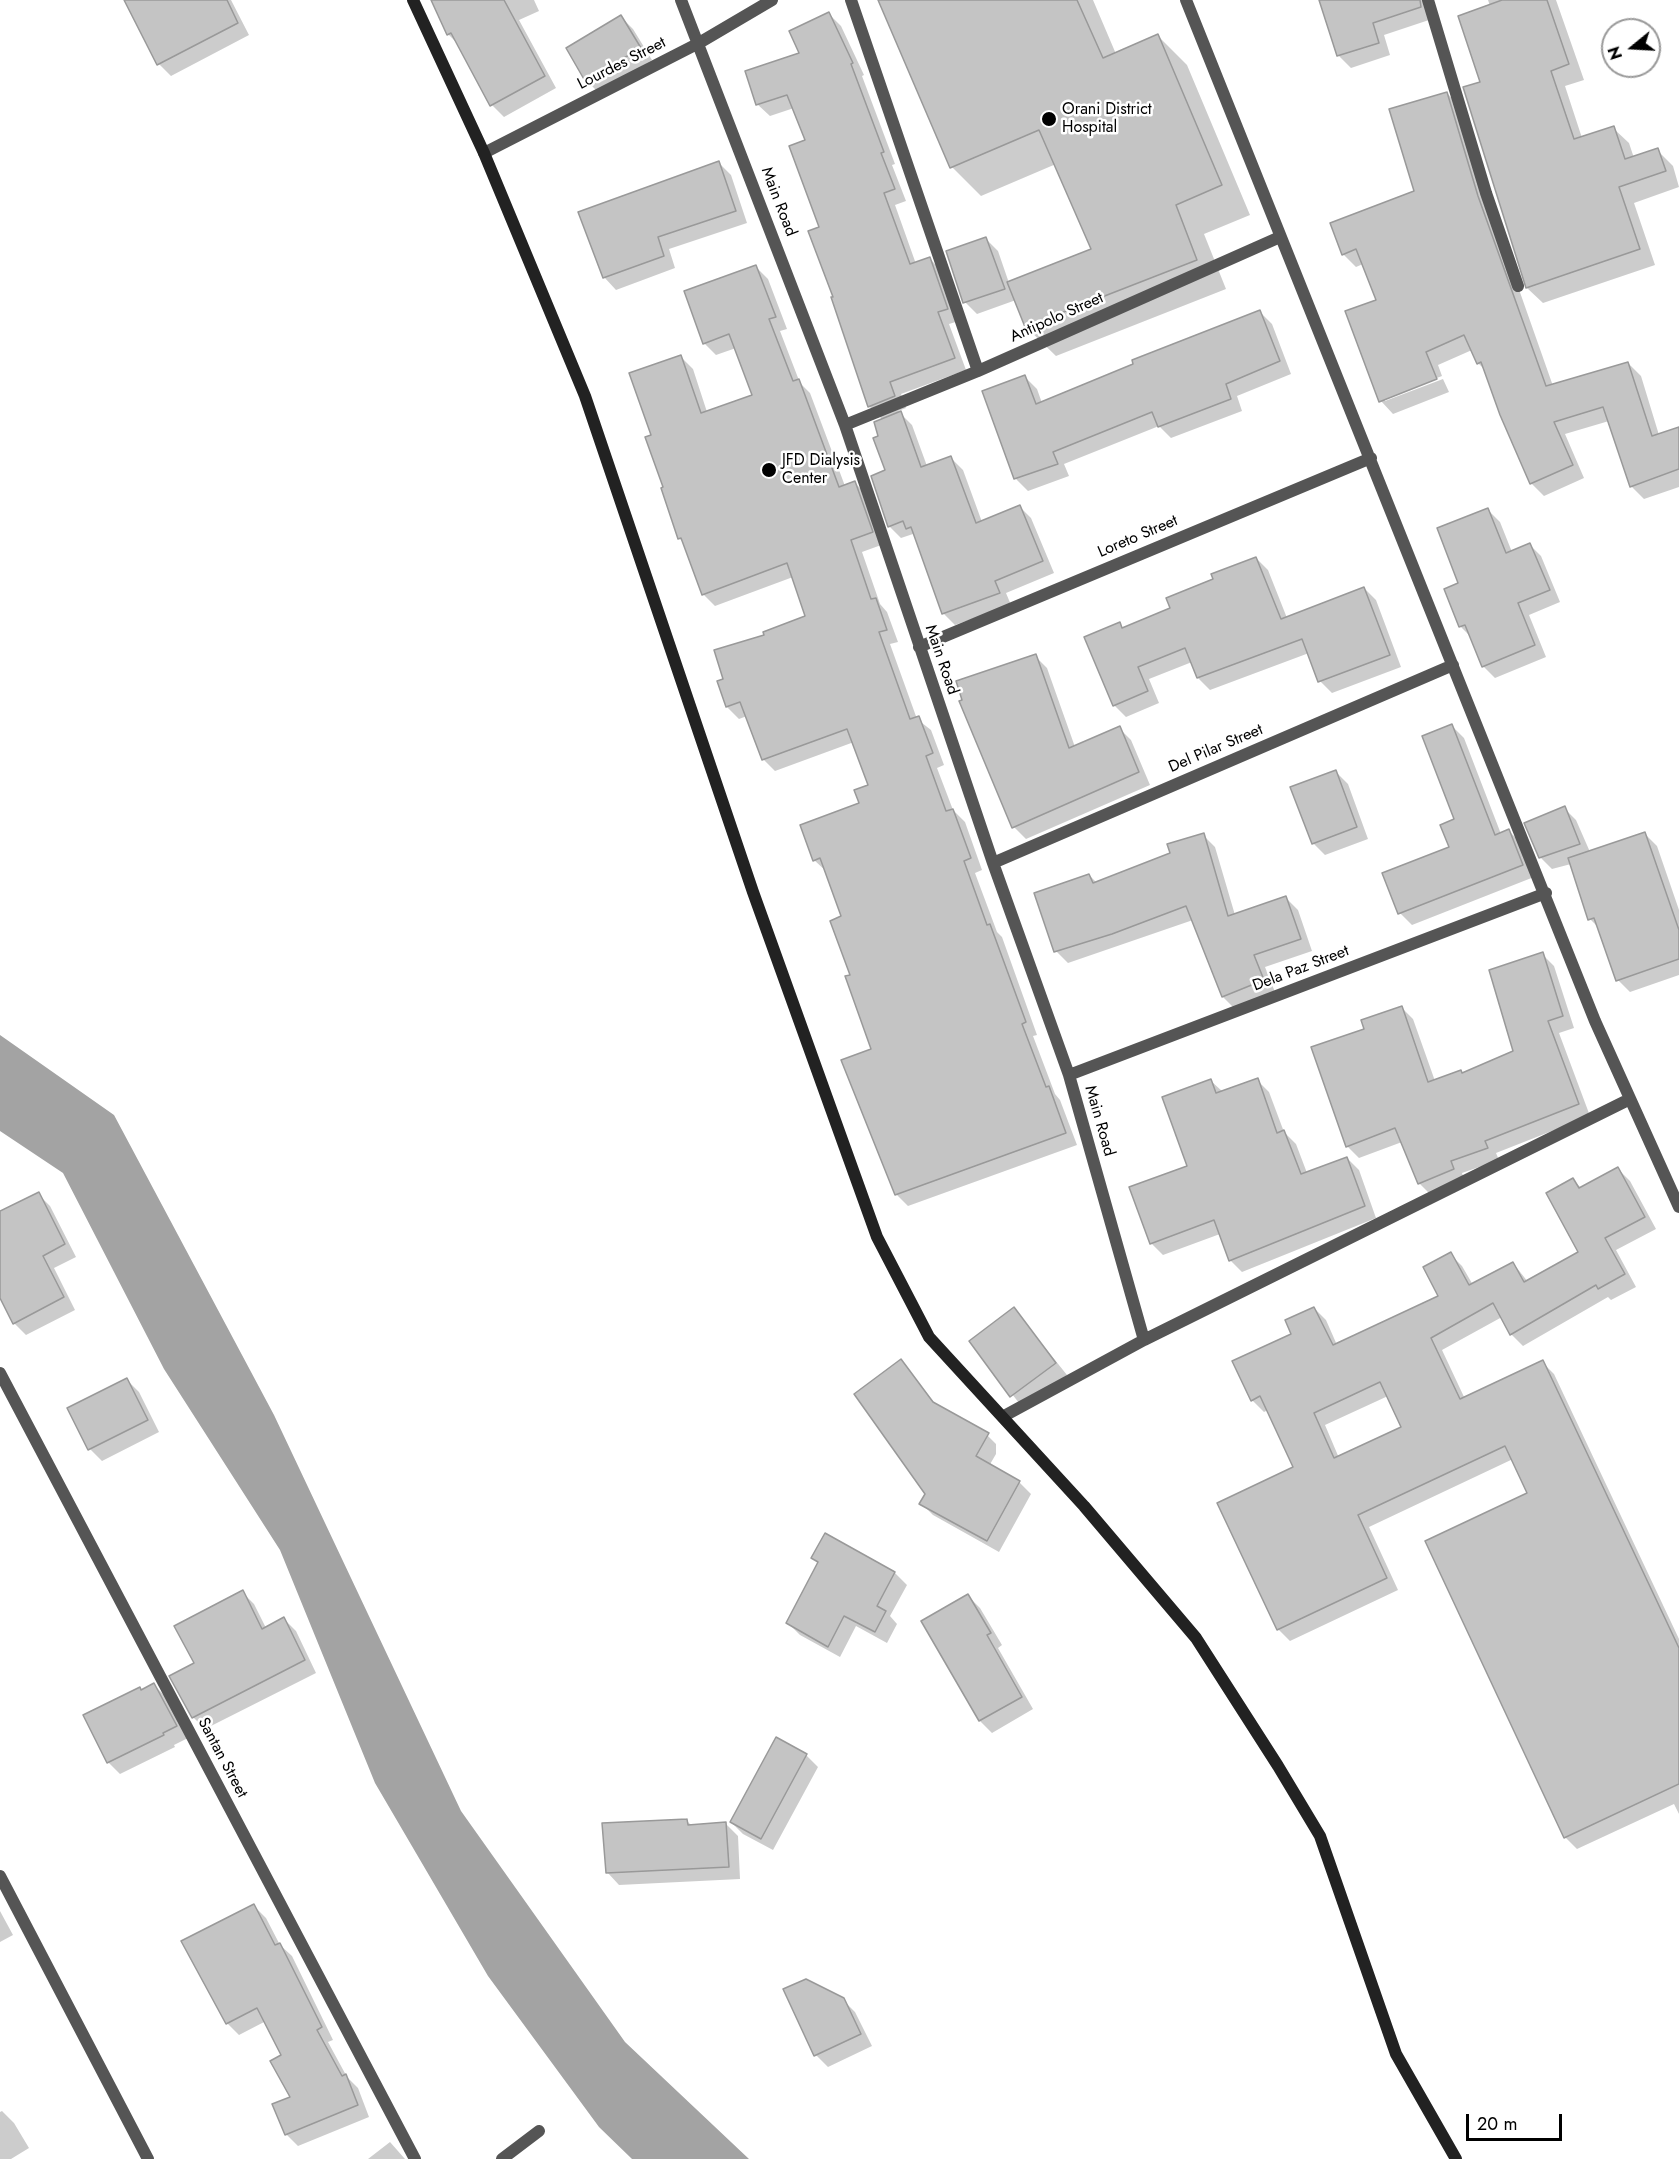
<!DOCTYPE html>
<html>
<head>
<meta charset="utf-8">
<style>
	body { margin:0 }
	#map { position:relative; width:1679px; height:2159px; overflow:hidden; background:#fff; font-family:Jost,sans-serif }
	canvas { display:block }
	.north { position:absolute; left:1601px; top:18px; width:60px; height:60px; box-sizing:border-box; background:#fff; border:2px solid #999; border-radius:50%; rotate:252deg; font-size:16px; font-weight:700; line-height:24px; text-align:center; color:#000 }
	.north::after { content:''; display:block; margin:auto; width:21px; height:27px; background:#000; clip-path:polygon(50% 0,100% 100%,50% 72%,0 100%) }
	.scale { position:absolute; left:1466px; top:2114px; width:96px; height:27px; box-sizing:border-box; border:3px solid #000; border-top:0; padding-left:8px; font-size:18px; line-height:21px; white-space:nowrap; color:#000; -webkit-text-stroke:4px #fff; paint-order:stroke }
</style>
</head>
<body>
<div id="map">
<canvas width="1679" height="2159"></canvas>
<div class="north">N</div>
<div class="scale">20 m</div>
</div>
<script>
const c = document.querySelector('canvas').getContext('2d');
c.lineJoin = 'round';
function paint(path, color) { c.fillStyle = color; c.fill(path, 'evenodd'); }
const toPath = rows => new Path2D(rows.map(r => 'M' + r).join(''));
function strokePath(path, color, width, dash) { c.strokeStyle = color; c.lineWidth = width; c.lineCap = dash ? 'butt' : 'round'; c.setLineDash(dash || []); c.stroke(path); }
function label(font, color, halo, rows, align = 'center') {
  c.font = font + ' Jost,sans-serif'; c.lineWidth = 5; c.setLineDash([]); c.textBaseline = 'middle'; c.strokeStyle = halo; c.fillStyle = color; for (const [text, x, y, turn = 0] of rows) {
    c.save(); c.translate(x, y); c.rotate((+turn || 0) * Math.PI / 180); c.textAlign = isNaN(turn) ? turn : align; if (halo) c.strokeText(text, 0, 0); c.fillText(text, 0, 0); c.restore();
  }
}
const water = toPath([
	[0,1035,114,1115,274,1415,461,1811,625,2042,749,2159,632,2159,599,2127,488,1976,375,1783,280,1550,164,1369,63,1173,0,1131]
]);
const shadow = toPath([
	[125,0,231,0,249,35,171,76,159,64],
	[433,0,534,0,539,11,519,20,556,88,504,117,492,105,460,46,448,34],
	[879,0,1093,0,1116,54,1158,36,1187,65,1250,215,1204,234,1226,289,1056,356,1026,327,1016,300,977,314,965,302,986,239,998,251,1009,283,1093,250,1056,164,981,196,952,167],
	[1321,0,1426,0,1432,19,1384,35,1390,55,1351,68,1339,56],
	[1488,0,1556,0,1584,80,1565,86,1582,138,1613,128,1629,143,1634,158,1657,150,1673,166,1679,187,1634,203,1655,265,1543,303,1527,288,1482,83,1490,6],
	[829,14,841,26,864,75,862,76,895,164,892,165,906,201,895,205,916,264,930,259,942,271,959,321,949,324,966,370,901,394,906,408,898,411,912,425,927,466,951,458,963,470,982,522,1019,506,1031,518,1054,573,1006,593,1011,605,955,625,943,613,915,536,913,534,901,538,889,526,887,471,880,436,883,420,869,406,835,297,807,141,794,108,770,116,757,104,802,54],
	[621,17,633,29,652,60,598,92,586,80],
	[1447,93,1459,106,1491,210,1553,386,1628,363,1641,376,1659,435,1679,431,1679,487,1644,499,1631,486,1609,421,1565,434,1584,478,1544,496,1531,483,1486,371,1478,363,1472,350,1438,365,1442,376,1385,398,1385,401,1443,379,1449,392,1393,414,1381,401,1378,301,1363,264,1356,267,1343,254,1416,192],
	[719,163,731,175,747,223,669,249,675,268,616,290,604,277],
	[756,267,768,279,787,329,780,331,800,383,810,393,845,486,855,483,867,495,884,544,862,552,880,604,887,612,898,642,890,644,917,719,931,730,944,765,937,768,953,810,965,822,982,870,975,873,997,932,1002,937,1037,1035,1033,1036,1055,1094,1060,1100,1077,1145,908,1206,896,1194,873,1050,852,975,843,917,827,872,814,860,861,804,870,786,854,742,775,771,763,759,747,716,739,719,727,707,724,680,766,636,807,617,793,577,715,606,703,594,685,544,679,538,653,436,681,357,693,369,707,412,754,396,736,348,716,355,704,343],
	[1260,312,1272,324,1291,374,1237,396,1242,411,1171,438,1159,426,1064,464,1069,476,1028,491,1016,479,984,392,1025,377,1037,389,1042,403],
	[1488,510,1500,522,1512,552,1529,544,1541,556,1560,602,1529,615,1546,657,1495,678,1483,666,1472,638,1460,626],
	[1256,558,1268,570,1287,618,1364,588,1376,600,1401,667,1332,693,1320,681,1309,653,1210,690,1198,678,1192,662,1149,679,1159,703,1126,717,1114,705,1119,624,1124,629,1172,609,1215,580],
	[1035,656,1047,668,1075,747,1119,728,1131,740,1150,785,1026,839,1014,827,961,702],
	[1452,726,1464,738,1501,834,1509,831,1521,843,1534,877,1412,925,1400,913,1451,848,1456,820],
	[1336,772,1348,784,1368,839,1325,855,1313,843],
	[1564,808,1576,820,1590,852,1645,834,1657,846,1679,910,1679,975,1630,992,1618,980,1600,929,1590,919,1571,864,1552,869,1540,857],
	[1203,835,1215,847,1235,915,1286,898,1298,910,1312,951,1265,967,1275,992,1235,1009,1223,997,1193,920,1068,963,1056,951,1089,875,1097,883,1172,854],
	[1542,954,1554,966,1574,1028,1559,1033,1590,1116,1496,1153,1499,1160,1462,1173,1465,1182,1431,1195,1419,1183,1402,1142,1359,1158,1347,1146,1366,1030,1401,1007,1413,1019,1435,1081,1463,1074,1515,1052],
	[1257,1080,1269,1092,1284,1132,1296,1144,1307,1173,1347,1158,1359,1170,1376,1218,1242,1272,1230,1260,1220,1234,1163,1255,1151,1243,1189,1167,1211,1081,1223,1092],
	[1618,1169,1630,1181,1656,1229,1616,1250,1636,1287,1611,1300,1608,1297,1523,1346,1511,1334,1502,1317,1442,1350,1465,1399,1542,1362,1554,1374,1679,1639,1679,1814,1674,1804,1577,1849,1565,1837,1529,1493,1513,1459,1369,1527,1398,1590,1290,1641,1278,1629,1295,1468,1268,1410,1264,1412,1252,1400,1293,1335,1314,1308,1326,1320,1337,1345,1440,1296,1450,1254,1462,1266,1473,1285,1513,1263,1528,1282,1580,1253,1573,1180,1581,1188],
	[1388,1396,1403,1428,1339,1458,1325,1425],
	[38,1194,50,1206,76,1257,54,1268,75,1310,26,1335,14,1323,0,1295,0,1221],
	[1014,1309,1067,1375,1023,1408,971,1342],
	[901,1361,938,1407,984,1432,996,1444,996,1454,989,1466,1019,1482,1031,1494,999,1552,933,1515,921,1503,926,1494],
	[127,1380,139,1392,159,1432,102,1461,90,1449],
	[826,1535,895,1573,907,1585,890,1616,897,1624,887,1643,856,1626,840,1657,800,1635,788,1623,819,1564,813,1558],
	[242,1592,254,1604,266,1628,284,1619,296,1631,316,1673,205,1729,193,1717,196,1664],
	[968,1596,980,1608,1002,1645,998,1648,1033,1709,992,1733,980,1721,923,1622],
	[154,1685,166,1697,188,1738,174,1745,175,1747,120,1774,108,1762,142,1691],
	[806,1755,818,1767,773,1850,743,1834,731,1822],
	[687,1821,692,1826,726,1824,738,1836,740,1879,619,1885,607,1872],
	[254,1906,266,1918,280,1945,292,1956,333,2040,328,2042,347,2077,358,2088,369,2117,298,2146,286,2134,292,2098,283,2056,266,2021,239,2035,227,2023],
	[0,1911,13,1935,0,1942],
	[785,1990,843,2000,855,2012,872,2046,828,2067,816,2055],
	[2,2111,14,2123,29,2148,11,2159,0,2159,0,2112],
	[390,2142,405,2159,368,2159]
]);
const building = toPath([
	[124,0,227,0,238,23,157,65,124,0],
	[431,0,504,0,545,76,490,106,451,33,447,35,431,0],
	[878,0,1077,0,1103,58,1158,34,1222,185,1176,205,1197,260,1025,327,1007,282,1091,249,1039,130,950,168,878,0],
	[1319,0,1420,0,1421,7,1373,23,1379,43,1337,56,1319,0],
	[1502,0,1547,0,1569,64,1551,71,1574,139,1614,126,1625,159,1658,148,1666,171,1619,187,1640,249,1526,288,1463,87,1480,82,1458,16,1502,0],
	[829,12,853,63,851,64,884,152,881,153,895,189,884,193,910,264,930,257,948,309,938,312,955,358,890,382,895,396,868,407,831,297,833,297,808,231,819,227,789,146,805,140,787,95,756,105,745,71,799,53,789,31,829,12],
	[621,15,641,48,585,81,566,48,621,15],
	[1447,92,1478,196,1546,386,1628,362,1652,436,1679,427,1679,469,1630,487,1603,407,1554,422,1573,465,1530,484,1500,415,1481,362,1477,364,1464,335,1426,352,1437,379,1379,402,1345,311,1376,300,1356,249,1342,255,1330,223,1414,191,1389,109,1447,92],
	[719,161,736,211,658,237,664,256,603,278,578,212,719,161],
	[986,237,1005,289,963,303,946,251,986,237],
	[756,265,776,317,769,319,793,381,799,379,839,487,855,481,873,532,851,540,871,599,876,598,887,630,879,632,910,719,919,716,933,753,926,756,946,811,953,809,971,858,964,861,987,925,990,924,1026,1022,1022,1024,1046,1087,1049,1086,1066,1133,895,1195,841,1060,871,1049,845,976,850,975,830,921,841,916,820,858,813,861,800,825,859,803,854,790,868,785,847,729,762,760,740,702,726,707,717,681,723,679,714,650,764,635,763,632,805,616,787,563,702,595,681,538,678,539,661,488,663,487,645,437,651,435,629,373,681,355,701,413,752,395,729,334,703,344,684,291,756,265],
	[1260,310,1280,361,1226,384,1231,399,1158,427,1152,412,1053,452,1058,464,1014,479,982,391,1025,375,1036,404,1133,364,1132,360,1260,310],
	[901,411,921,467,951,456,976,523,1020,505,1043,561,995,581,1000,593,942,614,911,527,906,529,903,521,888,527,871,476,885,470,873,438,878,436,874,422,901,411],
	[1488,508,1506,553,1530,543,1550,590,1518,603,1535,645,1482,667,1465,625,1459,627,1444,589,1458,583,1437,528,1488,508],
	[1256,557,1281,619,1364,587,1390,655,1318,682,1302,639,1197,678,1185,648,1138,667,1148,691,1113,706,1084,637,1120,622,1122,628,1170,608,1166,598,1213,579,1211,574,1256,557],
	[1036,654,1069,748,1120,726,1139,772,1012,828,959,701,962,700,956,681,1036,654],
	[1452,724,1495,835,1509,829,1523,865,1398,914,1382,873,1449,847,1440,825,1454,819,1422,736,1452,724],
	[1336,770,1357,827,1312,844,1290,787,1336,770],
	[1565,806,1580,844,1539,858,1524,823,1565,806],
	[1645,832,1679,930,1679,959,1616,981,1594,918,1588,920,1568,858,1645,832],
	[1204,833,1228,916,1286,896,1301,939,1254,955,1264,980,1222,997,1186,906,1112,934,1054,952,1034,893,1089,874,1093,883,1170,853,1167,844,1204,833],
	[1543,952,1563,1016,1548,1021,1579,1104,1485,1141,1488,1148,1451,1161,1454,1169,1418,1184,1395,1128,1346,1147,1311,1047,1364,1029,1361,1020,1402,1006,1428,1082,1461,1070,1462,1073,1513,1051,1489,970,1543,952],
	[1258,1078,1277,1133,1284,1130,1301,1174,1347,1157,1365,1206,1229,1261,1214,1220,1150,1244,1129,1187,1187,1166,1162,1097,1211,1079,1216,1093,1258,1078],
	[1618,1167,1645,1217,1605,1238,1625,1274,1598,1289,1596,1285,1510,1335,1493,1303,1431,1338,1460,1399,1543,1360,1679,1648,1679,1784,1564,1838,1425,1541,1527,1493,1505,1446,1358,1515,1387,1578,1277,1630,1217,1503,1293,1467,1260,1396,1251,1401,1232,1361,1291,1334,1285,1320,1314,1307,1333,1345,1438,1296,1423,1267,1451,1252,1469,1285,1513,1262,1524,1282,1578,1252,1546,1193,1573,1178,1579,1188,1618,1167],
	[1380,1382,1401,1427,1334,1458,1314,1413,1380,1382],
	[39,1192,65,1244,43,1256,64,1297,13,1324,0,1298,0,1211,39,1192],
	[1014,1307,1056,1363,1010,1397,969,1341,1014,1307],
	[901,1359,933,1402,989,1433,976,1456,1020,1481,987,1541,919,1504,925,1494,854,1394,901,1359],
	[127,1378,148,1420,88,1450,67,1408,127,1378],
	[825,1533,895,1572,877,1606,886,1611,875,1632,844,1616,828,1647,786,1623,818,1562,811,1558,825,1533],
	[243,1590,262,1629,284,1617,305,1660,192,1718,169,1676,194,1663,174,1626,243,1590],
	[968,1594,991,1633,987,1635,1022,1697,979,1721,921,1621,968,1594],
	[154,1683,177,1726,163,1733,164,1735,107,1763,83,1715,140,1687,141,1690,154,1683],
	[776,1737,807,1754,761,1839,730,1822,776,1737],
	[687,1819,688,1825,726,1822,729,1867,606,1873,602,1823,687,1819],
	[254,1904,275,1945,280,1943,322,2027,317,2030,342,2076,346,2074,358,2105,285,2135,272,2104,290,2097,270,2061,281,2055,257,2008,226,2024,181,1941,254,1904],
	[806,1979,844,1998,861,2034,814,2056,783,1989,806,1979]
]);
const street = toPath([
	[681,0,845,425,993,863,1069,1075,1144,1340],
	[851,0,978,371],
	[1186,0,1595,1021,1679,1207],
	[1428,0,1486,193,1518,286],
	[484,153,699,43,772,0],
	[845,425,978,371,1280,237],
	[919,647,1371,458],
	[993,863,1453,665],
	[1069,1075,1546,893],
	[0,1373,415,2159],
	[1004,1416,1144,1340,1630,1099],
	[0,1876,148,2159],
	[502,2159,539,2131]
]);
const secondary = toPath([
	[413,0,484,153,585,396,753,892,877,1237,929,1337,1084,1506,1196,1638,1278,1766,1320,1836,1396,2054,1456,2159]
]);
const markers = [
	[1049,119,8,"#000"],
	[769,470,8,"#000"]
];
const streetNames = [
	["Lourdes Street",622,64,-27],
	["Main Road",778,202,69],
	["Antipolo Street",1057,318,-24],
	["Loreto Street",1138,537,-23],
	["Main Road",941,660,71],
	["Del Pilar Street",1216,749,-23],
	["Dela Paz Street",1301,969,-21],
	["Main Road",1099,1121,74],
	["Santan Street",222,1758,62]
];
const poiNames = [
	["Orani District",1062,110],
	["Hospital",1062,128],
	["JFD Dialysis",782,461],
	["Center",782,479]
];
paint(water, '#a3a3a3');
paint(shadow, '#0003');
paint(building, '#c4c4c4');
strokePath(building, '#999', 1.5);
strokePath(street, '#555', 12);
strokePath(secondary, '#222', 12);
for (const [x, y, r, color] of markers) { const dot = new Path2D(); dot.arc(x, y, r, 0, 2 * Math.PI); c.fillStyle = color; c.fill(dot); strokePath(dot, '#fff', 2); }
label('16px', '#000', '#fff', streetNames);
label('16px', '#000', '#fff', poiNames, 'left');
</script>
</body>
</html>
